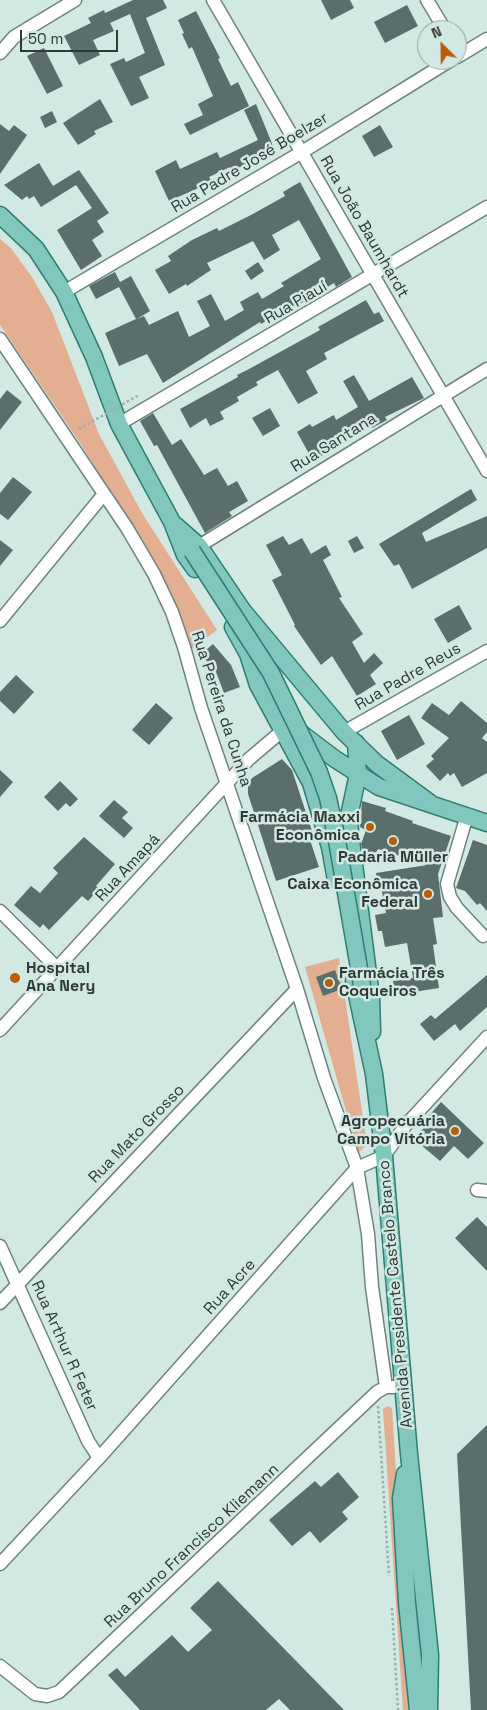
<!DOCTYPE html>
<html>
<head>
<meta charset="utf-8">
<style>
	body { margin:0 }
	#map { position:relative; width:487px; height:1710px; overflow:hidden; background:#d1e8e3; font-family:"Space Grotesk",sans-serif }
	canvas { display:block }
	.north { position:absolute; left:417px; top:20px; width:50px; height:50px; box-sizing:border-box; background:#d1e8e3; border:1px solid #91a29e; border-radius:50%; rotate:337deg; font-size:14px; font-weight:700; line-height:20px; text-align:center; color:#303937 }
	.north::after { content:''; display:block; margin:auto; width:18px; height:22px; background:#ba5d0b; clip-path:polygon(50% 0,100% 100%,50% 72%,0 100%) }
	.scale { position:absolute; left:20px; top:30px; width:98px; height:22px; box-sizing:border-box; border:2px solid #303937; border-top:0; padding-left:6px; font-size:15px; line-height:18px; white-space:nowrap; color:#303937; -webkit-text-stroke:4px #d1e8e3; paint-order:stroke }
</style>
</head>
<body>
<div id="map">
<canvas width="487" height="1710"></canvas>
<div class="north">N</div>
<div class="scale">50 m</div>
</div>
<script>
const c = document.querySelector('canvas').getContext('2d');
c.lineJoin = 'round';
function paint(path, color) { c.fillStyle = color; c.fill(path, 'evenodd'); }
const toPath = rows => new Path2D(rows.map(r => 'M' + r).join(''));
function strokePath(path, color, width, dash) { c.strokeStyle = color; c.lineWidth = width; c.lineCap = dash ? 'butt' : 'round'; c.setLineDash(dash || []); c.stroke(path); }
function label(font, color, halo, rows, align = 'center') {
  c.font = font + ' "Space Grotesk",sans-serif'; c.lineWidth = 5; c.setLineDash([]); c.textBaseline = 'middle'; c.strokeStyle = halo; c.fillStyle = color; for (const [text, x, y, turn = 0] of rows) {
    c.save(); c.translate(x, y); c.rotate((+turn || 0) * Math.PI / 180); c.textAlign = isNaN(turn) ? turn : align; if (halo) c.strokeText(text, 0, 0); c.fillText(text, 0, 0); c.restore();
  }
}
const green = toPath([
	[0,239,11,248,32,277,52,312,99,434,142,513,217,630,191,649,165,581,80,443,0,325],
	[339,958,367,1145,358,1153,305,967],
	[387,1406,392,1408,411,1710,403,1710,383,1409]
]);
const building = toPath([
	[133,0,163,0,167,8,146,18,165,65,139,77,149,98,131,106,110,64,124,58,126,62,145,53,130,14,110,23,114,31,93,40,100,55,79,65,64,36,91,23,88,18,104,10,105,13],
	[321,0,350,0,354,8,331,20],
	[407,5,418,26,385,43,374,22],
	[196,11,220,58,218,59,231,86,238,82,249,106,190,135,184,124,203,115,198,104,213,96,192,47,189,49,182,34,184,33,178,20],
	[44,48,63,86,47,94,27,56],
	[100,99,113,122,94,131,96,134,78,145,63,123],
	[256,104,275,151,232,171,230,167,209,177,212,182,169,201,155,171,176,160,180,169,217,152,220,158,258,140,244,110],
	[52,111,57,122,45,128,40,117],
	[0,124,9,131,14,125,27,135,0,174],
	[380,125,393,147,374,157,362,136],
	[39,163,53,186,79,170,109,213,97,221,104,232,92,240,102,256,81,270,57,230,92,208,76,185,41,207,34,196,29,199,27,196,22,200,4,185],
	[300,182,352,277,336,287,334,283,295,307,294,305,261,324,260,322,163,383,147,354,119,366,105,333,136,319,119,287,96,299,89,286,115,272,120,282,131,276,150,311,137,319,144,316,149,325,178,311,189,337,210,326,197,301,211,294,225,321,244,310,240,302,258,292,262,299,284,286,281,283,321,259,299,220,272,235,280,250,264,260,253,241,207,263,211,270,187,286,186,284,169,294,155,270,171,261,168,256,192,240,217,228,219,231,251,215,285,196,283,192],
	[258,262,264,271,251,280,245,271],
	[366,300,374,314,379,312,384,321,324,353,327,359,306,371,318,393,298,404,278,370,256,382,258,385,237,397,239,401,220,412,224,419,210,426,206,418,190,428,180,409,238,377,237,375,249,369,320,330,318,327],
	[354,375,369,401,412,377,424,398,385,417,387,420,372,428,369,424,341,440,343,443,313,461,297,432,310,424,312,427,334,415,336,420,358,407,343,381],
	[7,390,22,402,0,430,0,399],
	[270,408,280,426,263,436,252,418],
	[153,413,172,445,181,439,204,475,217,468,228,486,237,481,248,501,229,512,232,516,205,533,157,445,154,446,140,421],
	[13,477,32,492,8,520,0,514,0,493],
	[471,489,477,500,422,533,426,542,487,516,487,548,412,589,399,564,394,566,379,544],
	[283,536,289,545,302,538,311,554,326,545,331,555,323,560,342,597,339,598,363,634,352,642,364,663,374,653,383,663,370,675,376,684,357,696,332,656,321,665,294,626,295,625,272,580,282,575,266,545],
	[357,536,364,548,354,553,348,541],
	[0,540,13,550,0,566],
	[459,605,472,629,448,643,434,619],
	[213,644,231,665,240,687,224,693,216,672,201,654],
	[16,675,34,692,14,714,0,701,0,692],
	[461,701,487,723,487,732,482,738,487,742,487,773,462,787,454,773,450,776,448,773,440,781,426,766,434,759,431,756,449,738,421,718,432,703,449,715],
	[156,703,173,718,149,745,132,730],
	[409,715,425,744,397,760,381,731],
	[282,759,292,770,313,834,308,834,319,867,276,881,248,794,248,784,252,778],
	[0,770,13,782,0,797],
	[60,781,78,799,70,807,66,803,58,811,44,797],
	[114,800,128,812,122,818,133,828,124,838,99,816],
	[362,801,386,808,385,811,413,821,412,823,451,836,438,874,443,917,433,918,437,944,433,945,439,988,395,995,393,981,413,978,407,943,385,947,382,931,378,931,375,915,386,913,381,887,378,887,376,873,427,865,378,849,375,856,363,852,361,844,366,830,360,827],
	[84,837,115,864,96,886,99,889,88,901,82,896,49,930,43,924,40,928,14,905,31,886,40,893,58,873,53,868],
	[473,840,487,845,487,911,480,903,477,905,465,891,456,888],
	[335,970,342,989,323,996,316,977],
	[487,975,487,1007,460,1031,455,1024,434,1041,420,1024,431,1015,435,1019],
	[441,1102,484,1143,468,1159,454,1146,440,1161,414,1139,429,1122,426,1119],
	[477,1217,487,1227,487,1271,455,1238],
	[487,1425,487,1710,471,1710,457,1454],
	[338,1472,359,1497,342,1512,348,1519,320,1543,310,1531,292,1546,269,1520,315,1481,321,1487],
	[218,1581,344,1710,290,1710,279,1699,266,1710,140,1710,108,1675,117,1668,125,1677,172,1635,188,1652,212,1630,190,1608]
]);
const path = toPath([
	[378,1406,389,1576],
	[392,1608,398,1710]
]);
const minor = toPath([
	[213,0,487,471],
	[427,0,445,30],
	[0,53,14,37,75,0],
	[457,57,487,39],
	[64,292,302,152,451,60],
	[0,339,127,528,154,574,172,612,184,647,201,708,297,989,324,1078,357,1168,368,1234,372,1287,386,1387],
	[119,424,487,207],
	[199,546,487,369],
	[0,621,104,494],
	[344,732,487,651],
	[467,815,447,884,450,897,457,908,483,936],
	[0,911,58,969],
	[0,1030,249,759,282,731],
	[477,1190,487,1191],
	[0,1246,88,1441,99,1458],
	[0,1303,297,989],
	[0,1564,99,1458,357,1168,384,1156,405,1126,487,1037],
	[0,1666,35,1694,47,1696,59,1692,377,1392,386,1387,394,1387]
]);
const major = toPath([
	[0,215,36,249,64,292,94,357,119,424,172,522,185,555,195,569],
	[175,525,199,546,243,611,344,732,377,764,430,803],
	[233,627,248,654,258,685,311,783,330,847,336,880],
	[298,731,335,759,379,787,487,823],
	[356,743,358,774,349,816,350,833,371,997,372,1032],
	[354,981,374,1074,384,1156,409,1454,430,1655,429,1710],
	[405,1474,401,1498,407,1603,418,1710]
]);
const pathBridge = toPath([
	[79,429,139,395]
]);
const majorBridge = toPath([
	[192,551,271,673,319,772,328,798,336,835,364,997]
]);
const markers = [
	[370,827,5,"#ba5d0b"],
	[393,841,5,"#ba5d0b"],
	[428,894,5,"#ba5d0b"],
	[15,978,6,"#ba5d0b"],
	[329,983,5,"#ba5d0b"],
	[455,1131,5,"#ba5d0b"]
];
const streetNames = [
	["Rua Padre José Boelzer",250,163,-31],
	["Rua João Baumhardt",364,227,60],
	["Rua Piauí",296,303,-30],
	["Rua Santana",334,443,-32],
	["Rua Padre Reus",408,677,-30],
	["Rua Pereira da Cunha",221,709,72],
	["Rua Amapá",128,868,-47],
	["Rua Mato Grosso",137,1134,-46],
	["Rua Acre",230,1287,-48],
	["Avenida Presidente Castelo Branco",396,1294,-95],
	["Rua Arthur R Feter",64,1346,66],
	["Rua Bruno Francisco Kliemann",192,1546,-43]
];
const poiNames = [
	["Farmácia Maxxi",360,818],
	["Econômica",360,836],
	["Padaria Müller",393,858,"center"],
	["Caixa Econômica",418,885],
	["Federal",418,903],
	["Hospital",26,969,"left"],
	["Ana Nery",26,987,"left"],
	["Farmácia Três",339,974,"left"],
	["Coqueiros",339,992,"left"],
	["Agropecuária",445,1122],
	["Campo Vitória",445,1140]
];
paint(green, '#e3af90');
paint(building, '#5a6e6b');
strokePath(minor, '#6f8480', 15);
strokePath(major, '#2f7d73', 19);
strokePath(path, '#9dafab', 2.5, [2.5, 2.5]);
strokePath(minor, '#fff', 12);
strokePath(major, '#82c7be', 16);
strokePath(majorBridge, '#2f7d73', 19, []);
strokePath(pathBridge, '#9dafab', 2.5, [2.5, 2.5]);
strokePath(majorBridge, '#82c7be', 16);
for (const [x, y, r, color] of markers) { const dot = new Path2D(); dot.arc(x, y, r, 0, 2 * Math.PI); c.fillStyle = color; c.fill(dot); strokePath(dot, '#d1e8e3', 2); }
label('16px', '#303937', '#d1e8e3', streetNames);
label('bold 16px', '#303937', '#d1e8e3', poiNames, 'right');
</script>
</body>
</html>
